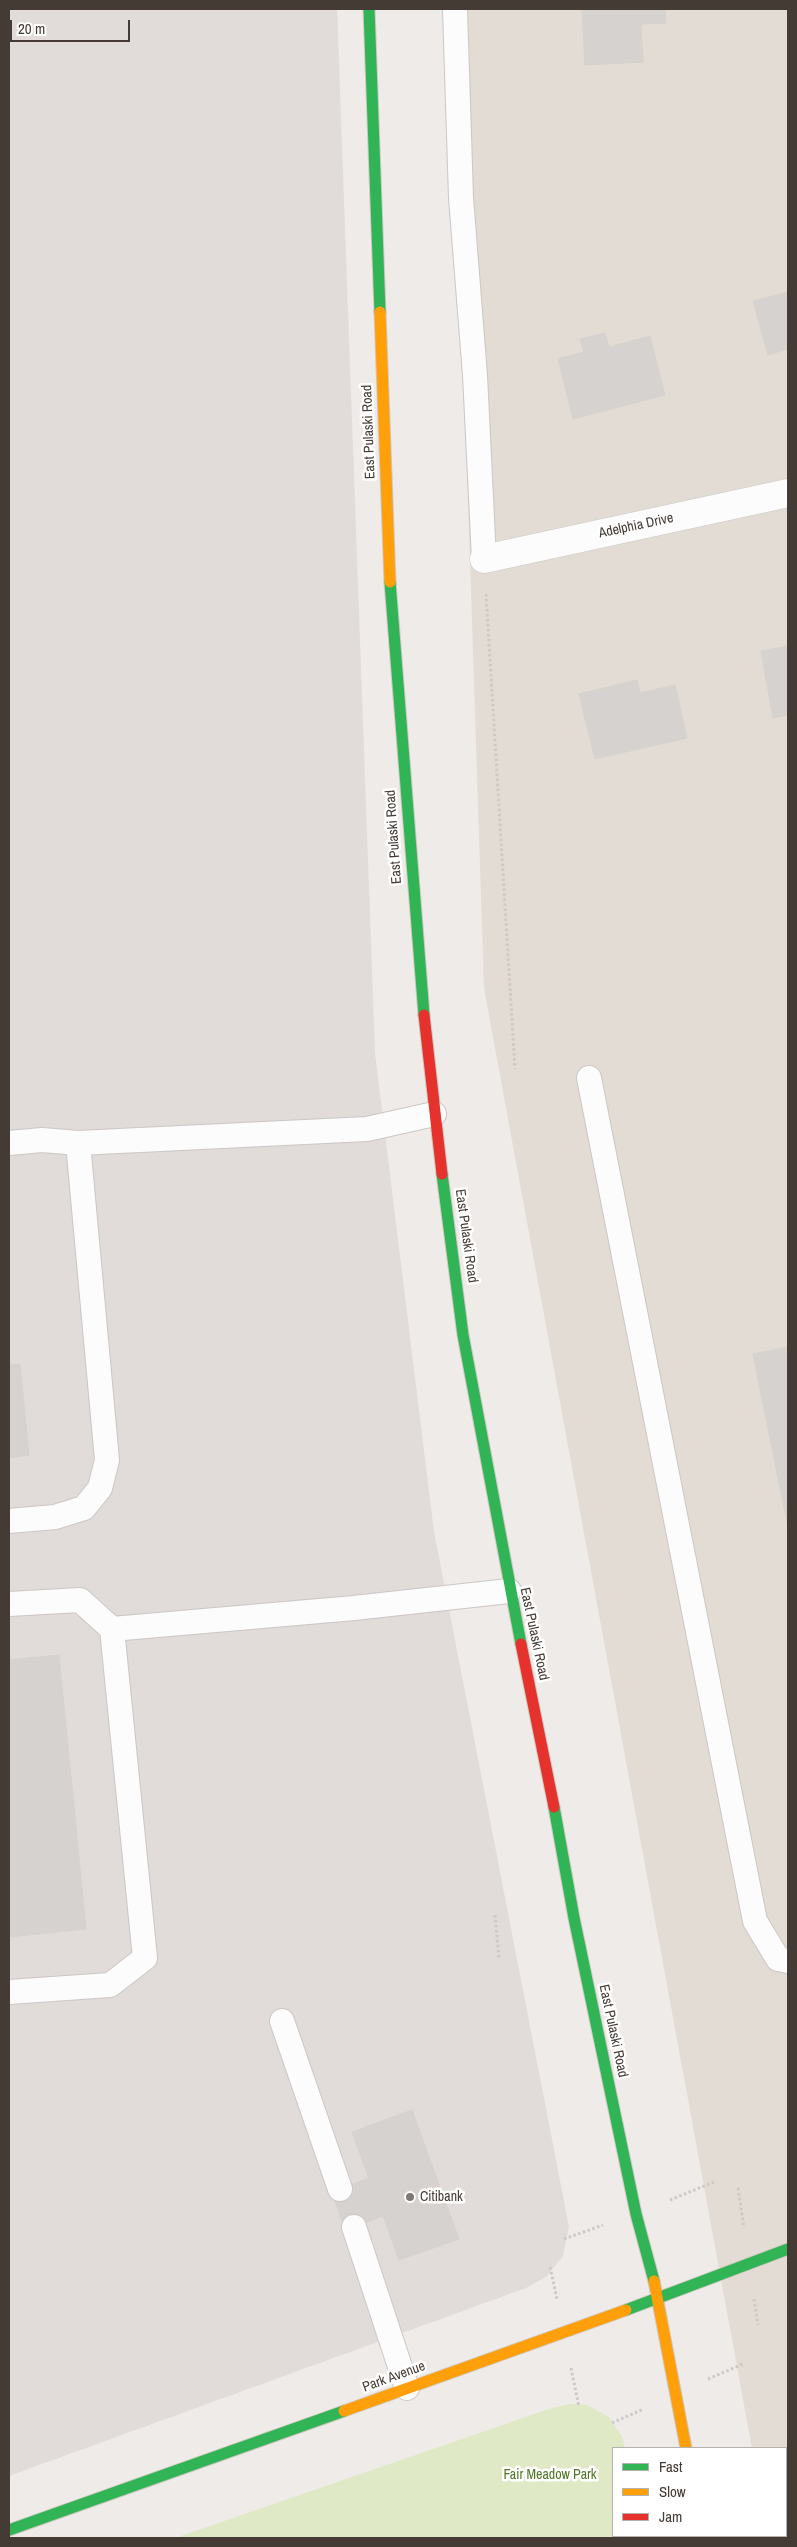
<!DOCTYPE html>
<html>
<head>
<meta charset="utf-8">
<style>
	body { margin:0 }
	#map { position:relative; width:797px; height:2547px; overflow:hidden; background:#eeebe8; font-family:"Archivo Narrow",sans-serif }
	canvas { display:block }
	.frame { position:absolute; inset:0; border:10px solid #443b34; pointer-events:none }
	.legend { position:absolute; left:612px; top:2447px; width:175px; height:90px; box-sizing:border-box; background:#fff; border:1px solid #b4b1ae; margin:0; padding:6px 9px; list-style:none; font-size:15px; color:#443b34 }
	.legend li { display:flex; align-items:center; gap:10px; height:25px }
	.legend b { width:25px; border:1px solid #b4b1ae }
	.scale { position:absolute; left:10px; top:20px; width:120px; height:22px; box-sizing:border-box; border:2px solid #443b34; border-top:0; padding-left:6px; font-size:15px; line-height:18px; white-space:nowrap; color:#443b34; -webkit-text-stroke:4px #fff; paint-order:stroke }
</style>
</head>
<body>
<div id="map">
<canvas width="797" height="2547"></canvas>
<div class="frame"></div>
<ul class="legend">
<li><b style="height:6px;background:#30b455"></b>Fast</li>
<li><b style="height:6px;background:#ff9f0a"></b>Slow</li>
<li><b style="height:6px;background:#e5322d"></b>Jam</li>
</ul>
<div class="scale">20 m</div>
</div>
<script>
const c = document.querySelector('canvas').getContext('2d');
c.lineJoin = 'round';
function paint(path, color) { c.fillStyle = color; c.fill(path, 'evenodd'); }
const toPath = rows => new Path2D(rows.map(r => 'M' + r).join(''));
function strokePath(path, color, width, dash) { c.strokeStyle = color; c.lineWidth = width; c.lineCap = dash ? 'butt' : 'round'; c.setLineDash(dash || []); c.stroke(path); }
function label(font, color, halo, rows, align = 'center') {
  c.font = font + ' "Archivo Narrow",sans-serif'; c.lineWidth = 5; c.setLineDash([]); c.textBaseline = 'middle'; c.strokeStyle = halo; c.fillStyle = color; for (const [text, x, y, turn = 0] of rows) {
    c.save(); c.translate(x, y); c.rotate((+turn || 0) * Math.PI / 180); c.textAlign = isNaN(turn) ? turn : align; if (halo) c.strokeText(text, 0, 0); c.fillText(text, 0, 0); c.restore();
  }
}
const residential = toPath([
	[452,9,788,9,788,2538,769,2538,768,2536,786,2536,786,2448,752,2448,484,988]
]);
const industrial = toPath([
	[9,9,337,9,375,1053,434,1532,569,2227,563,2256,546,2277,526,2288,9,2476]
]);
const green = toPath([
	[569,2404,587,2405,609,2417,622,2437,625,2448,613,2448,613,2536,644,2536,645,2538,175,2538,549,2409]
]);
const building = toPath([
	[582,9,665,9,666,23,641,24,643,62,585,65,582,9],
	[788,292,788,349,768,355,753,301,788,292],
	[605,333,609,347,650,336,665,395,573,419,558,359,584,352,580,339,605,333],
	[788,646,788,715,773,718,761,651,788,646],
	[637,680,640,693,675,685,687,738,595,759,579,694,637,680],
	[788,1347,788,1527,753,1354,788,1347],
	[20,1364,29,1455,9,1458,9,1365,20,1364],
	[59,1655,86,1929,9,1937,9,1660,59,1655],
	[412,2110,459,2239,399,2260,352,2132,412,2110],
	[369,2178,383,2216,345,2230,332,2192,369,2178]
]);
const path = toPath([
	[486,594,515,1069],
	[495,1915,499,1958],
	[738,2188,744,2228],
	[670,2200,714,2182],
	[564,2239,603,2225],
	[550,2267,557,2299],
	[754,2299,758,2325],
	[571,2368,579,2407],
	[708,2379,743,2364],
	[612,2423,644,2409]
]);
const lane = toPath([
	[455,9,461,198,475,375,484,559],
	[589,1078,755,1921,778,1959,788,1961],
	[9,1143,42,1140,78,1143,367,1129,434,1114],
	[9,1521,55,1517,84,1508,100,1488,107,1460,78,1143],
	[9,1604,80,1600,112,1629,145,1958,110,1985,9,1992],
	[112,1629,354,1608,509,1591],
	[282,2021,340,2189],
	[354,2227,407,2388]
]);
const street = toPath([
	[484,559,788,493]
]);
const fast = toPath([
	[369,9,380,312],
	[390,582,424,1015],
	[442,1174,463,1335,521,1644],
	[554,1807,574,1918,636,2214,654,2281],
	[626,2310,788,2249],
	[9,2530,344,2411],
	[703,2536,703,2538]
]);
const slow = toPath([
	[380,312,390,582],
	[654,2281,686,2448],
	[344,2411,626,2310]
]);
const jam = toPath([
	[424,1015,442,1174],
	[521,1644,554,1807]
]);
const markers = [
	[410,2197,5,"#807973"]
];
const streetNames = [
	["East Pulaski Road",369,432,-92],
	["Adelphia Drive",636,526,-12],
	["East Pulaski Road",394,837,-94],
	["East Pulaski Road",466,1236,82],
	["East Pulaski Road",534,1634,78],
	["East Pulaski Road",613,2031,78],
	["Park Avenue",394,2377,-20]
];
const poiNames = [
	["Citibank",420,2197]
];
const parkNames = [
	["Fair Meadow Park",550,2475]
];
paint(residential, '#e3dcd4');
paint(industrial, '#e1dcd9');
paint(green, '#e0e9c6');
paint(building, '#d6d2cf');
strokePath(building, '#d7d2cd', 1);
strokePath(lane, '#cbc7c4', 26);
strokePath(street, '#cbc7c4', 29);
strokePath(fast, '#cfc8c0', 13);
strokePath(slow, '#cfc8c0', 13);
strokePath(jam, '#cfc8c0', 13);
strokePath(path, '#cdc9c6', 3, [2.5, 2.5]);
strokePath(lane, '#fcfcfc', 24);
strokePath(street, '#fcfcfc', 28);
strokePath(fast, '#30b455', 11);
strokePath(slow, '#ff9f0a', 11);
strokePath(jam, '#e5322d', 11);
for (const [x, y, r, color] of markers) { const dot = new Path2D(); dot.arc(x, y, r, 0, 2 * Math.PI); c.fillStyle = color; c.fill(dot); strokePath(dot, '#fff', 2); }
label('14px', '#443b34', '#fff', streetNames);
label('14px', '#443b34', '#fff', poiNames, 'left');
label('14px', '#517726', '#fff', parkNames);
</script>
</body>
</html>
